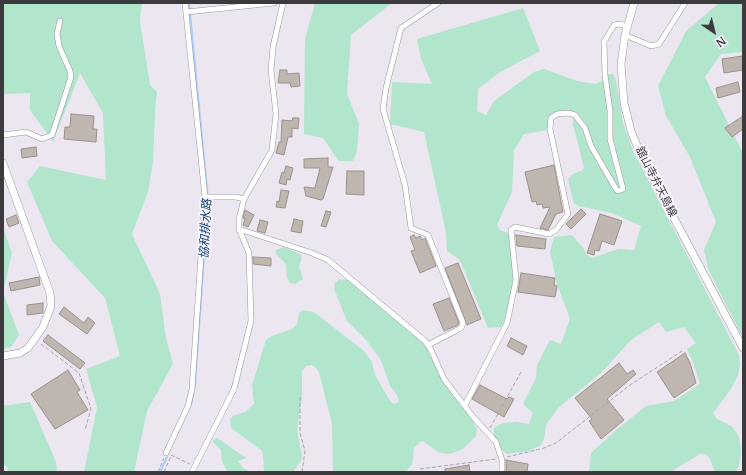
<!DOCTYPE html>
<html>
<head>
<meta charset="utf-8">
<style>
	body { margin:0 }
	#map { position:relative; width:746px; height:475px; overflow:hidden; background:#ece6f0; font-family:Merriweather,serif }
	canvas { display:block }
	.frame { position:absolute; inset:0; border:4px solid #3d3a3e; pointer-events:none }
	.north { position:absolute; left:694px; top:12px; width:40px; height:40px; -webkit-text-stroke:3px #f9f3fd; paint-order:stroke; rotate:145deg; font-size:11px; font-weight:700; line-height:16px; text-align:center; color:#3d3a3e }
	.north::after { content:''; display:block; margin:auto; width:14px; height:18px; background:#3d3a3e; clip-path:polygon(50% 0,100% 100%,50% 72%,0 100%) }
</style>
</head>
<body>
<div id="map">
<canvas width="746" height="475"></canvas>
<div class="frame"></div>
<div class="north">N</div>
</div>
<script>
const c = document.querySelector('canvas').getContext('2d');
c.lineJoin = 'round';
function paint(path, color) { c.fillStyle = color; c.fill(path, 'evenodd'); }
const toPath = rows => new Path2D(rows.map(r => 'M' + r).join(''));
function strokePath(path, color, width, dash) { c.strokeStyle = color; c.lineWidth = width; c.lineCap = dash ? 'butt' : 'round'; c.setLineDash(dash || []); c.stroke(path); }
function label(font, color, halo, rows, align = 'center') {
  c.font = font + ' Merriweather,"Noto Sans JP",serif'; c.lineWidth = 4; c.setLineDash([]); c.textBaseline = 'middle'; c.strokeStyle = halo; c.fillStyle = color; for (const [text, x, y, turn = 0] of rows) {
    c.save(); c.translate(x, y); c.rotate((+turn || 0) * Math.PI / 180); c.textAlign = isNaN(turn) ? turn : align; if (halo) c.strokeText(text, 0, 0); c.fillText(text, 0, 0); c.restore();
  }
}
const green = toPath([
	[3,3,142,3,140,21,150,85,157,92,155,113,153,162,148,192,132,234,160,294,166,338,173,364,147,411,134,472,84,472,97,407,86,369,120,356,105,298,52,241,27,182,40,166,106,180,103,113,80,73,53,142,30,110,30,93,3,94],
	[315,3,392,3,351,35,347,94,359,124,357,151,353,161,339,161,323,138,304,134,305,39],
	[719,3,743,3,743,52,721,54,705,77,743,153,743,338,709,271,704,250,716,222,690,157,666,116,658,86,686,31],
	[523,8,540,51,500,72,478,89,477,111,486,115,494,101,534,72,544,69,577,81,595,84,602,81,607,74,613,74,616,80,623,123,633,151,739,355,740,365,738,375,731,389,713,413,717,419,731,426,737,433,740,441,741,453,739,465,736,472,715,472,709,457,705,454,700,454,670,472,589,472,591,453,615,431,646,406,674,401,700,384,694,365,687,349,696,343,684,327,666,332,659,322,631,340,601,373,559,407,546,425,544,439,540,446,528,451,507,454,501,449,494,435,494,428,502,423,516,422,529,424,533,413,523,404,536,378,537,365,550,340,561,344,570,319,557,284,550,251,554,237,572,235,584,249,586,254,592,258,618,249,634,250,641,226,612,213,578,206,574,203,568,179,573,174,583,170,584,168,573,124,574,114,568,111,553,114,548,121,548,130,524,134,514,150,512,192,497,225,500,230,508,233,509,236,514,280,503,327,488,328,460,260,447,251,446,232,424,132,390,124,392,82,432,84,421,59,417,39],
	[3,228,12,253,3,292,19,335,11,347,3,349],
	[284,247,300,254,302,258,299,266,303,279,295,284,290,283,287,278,286,264,276,254,276,250],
	[339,279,348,280,426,346,442,380,469,414,477,429,476,436,463,449,450,454,441,453,435,450,423,441,420,442,414,448,412,464,406,472,333,472,332,424,319,372,316,368,312,365,306,366,302,371,302,397,297,430,302,456,301,461,293,472,264,472,263,455,261,450,231,428,230,419,233,416,245,412,254,404,252,385,266,340,272,336,292,329,297,324,299,313,303,310,314,312,364,351,372,362,375,375,390,401,394,404,397,403,399,400,397,395,390,386,381,360,367,341,347,321,334,289,335,283],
	[30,402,56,462,57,472,8,472,7,467,3,464,3,406],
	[217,438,246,458,238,461,243,468,250,472,228,472,222,462,221,450,213,442,213,440]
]);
const stream = toPath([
	[189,3,208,199,195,385,191,405],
	[160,472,167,457]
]);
const building = toPath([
	[743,56,743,70,724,73,722,59,743,56],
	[280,70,287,70,287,74,299,73,300,86,291,87,290,83,278,83,280,70],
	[738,82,740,92,718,98,716,88,738,82],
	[71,114,94,116,93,129,97,129,96,142,64,139,65,127,70,127,71,114],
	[743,116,743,129,732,137,725,128,743,116],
	[293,118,299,118,298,129,292,128,292,137,288,137,284,155,276,153,279,142,281,142,282,120,292,121,293,118],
	[36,147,37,156,22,158,21,149,36,147],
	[328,158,328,167,333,167,323,199,321,200,306,196,304,187,315,188,320,168,304,168,304,159,328,158],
	[554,165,563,212,556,214,548,230,540,228,550,207,543,208,542,204,537,205,536,201,532,202,525,172,554,165],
	[286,166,293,168,290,180,287,179,286,185,279,183,282,172,284,173,286,166],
	[347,171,364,171,364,195,346,194,347,171],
	[281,190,289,191,285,208,276,207,277,201,279,202,281,190],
	[581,209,586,214,571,229,566,224,581,209],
	[245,210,254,215,248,227,243,225,245,219,243,218,245,210],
	[326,211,331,212,326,227,321,226,326,211],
	[600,214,622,221,614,245,602,241,599,251,595,250,594,255,587,253,600,214],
	[16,215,19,223,9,227,6,219,16,215],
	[294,219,303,221,301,233,291,231,294,219],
	[260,220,268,222,265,233,257,231,260,220],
	[414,235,416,238,420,236,422,240,425,238,436,266,420,273,411,251,415,250,410,237,414,235],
	[516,235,546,239,545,249,517,246,516,235],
	[253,257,271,258,271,266,253,264,253,257],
	[458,263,481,319,467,325,445,268,458,263],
	[521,273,555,278,554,285,557,286,555,297,518,292,521,273],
	[39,277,40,285,11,291,9,283,39,277],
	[449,298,459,323,458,325,444,331,433,304,449,298],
	[43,303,43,313,27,315,27,305,43,303],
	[64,307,84,323,88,317,95,323,87,334,59,314,64,307],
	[48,335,85,363,80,369,43,341,48,335],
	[511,338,527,346,523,355,507,346,511,338],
	[685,353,690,363,696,383,674,398,657,372,685,353],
	[619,363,627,374,633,370,636,374,607,399,624,420,601,439,589,421,592,419,575,398,619,363],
	[68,370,80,390,77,392,88,410,55,429,31,394,68,370],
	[480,385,507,399,509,397,514,399,504,417,472,399,480,385],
	[506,460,528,464,527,472,506,472,506,460],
	[469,465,470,472,445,472,445,469,469,465]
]);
const path = toPath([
	[41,344,79,373,91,409,85,430],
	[300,397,300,433,305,451,302,472],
	[490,428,521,372],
	[171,455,190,464],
	[507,457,544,448,556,443,630,385,682,351],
	[420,469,496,459],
	[158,472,164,458],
	[164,472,171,456]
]);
const minor = toPath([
	[186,12,274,3],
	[625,35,651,46,659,44,685,3],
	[3,135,26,132,42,139,52,135,71,77,70,71,59,46,57,34,60,21],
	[205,197,236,197,244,199],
	[239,229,312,253,328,260,425,341,431,350,444,379,474,418,496,442,502,460,502,472],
	[428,345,461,328,463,323,428,235,411,228,405,185,383,109,386,88,401,28,438,3],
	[465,405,507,323,516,280,511,230,515,227,549,234,556,230,568,214,550,129,551,118,557,114,568,113,575,115,585,128,591,146,616,189,618,191,623,189,610,139,610,111,605,75,604,42,614,25,619,24,627,26],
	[166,453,188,406,192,389,205,197,185,3],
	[192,472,234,389,251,321,249,253,239,229,239,219,244,199,272,150,276,114,271,70,273,47,283,3]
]);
const tertiary = toPath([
	[3,163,50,293,51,306,43,327,28,348,20,353,3,356]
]);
const secondary = toPath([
	[634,3,625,35,621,64,624,103,631,131,642,158,743,348]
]);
const streetNames = [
	["舘山寺弁天島線",656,182,63]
];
const waterNames = [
	["協和排水路",206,229,-87]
];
paint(green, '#b1e5cc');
strokePath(stream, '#aacef6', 2);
paint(building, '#bfb7af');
strokePath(building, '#999289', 1);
strokePath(minor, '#9a959e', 6);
strokePath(tertiary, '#9a959e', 8);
strokePath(secondary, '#9a959e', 8);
strokePath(path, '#a9a4ab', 1, [4, 2]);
strokePath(minor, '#fff', 5);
strokePath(tertiary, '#fff', 7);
strokePath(secondary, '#fff', 7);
label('11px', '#3d3a3e', '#f9f3fd', streetNames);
label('italic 12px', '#0a3f6f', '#f9f3fd', waterNames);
</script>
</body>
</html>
